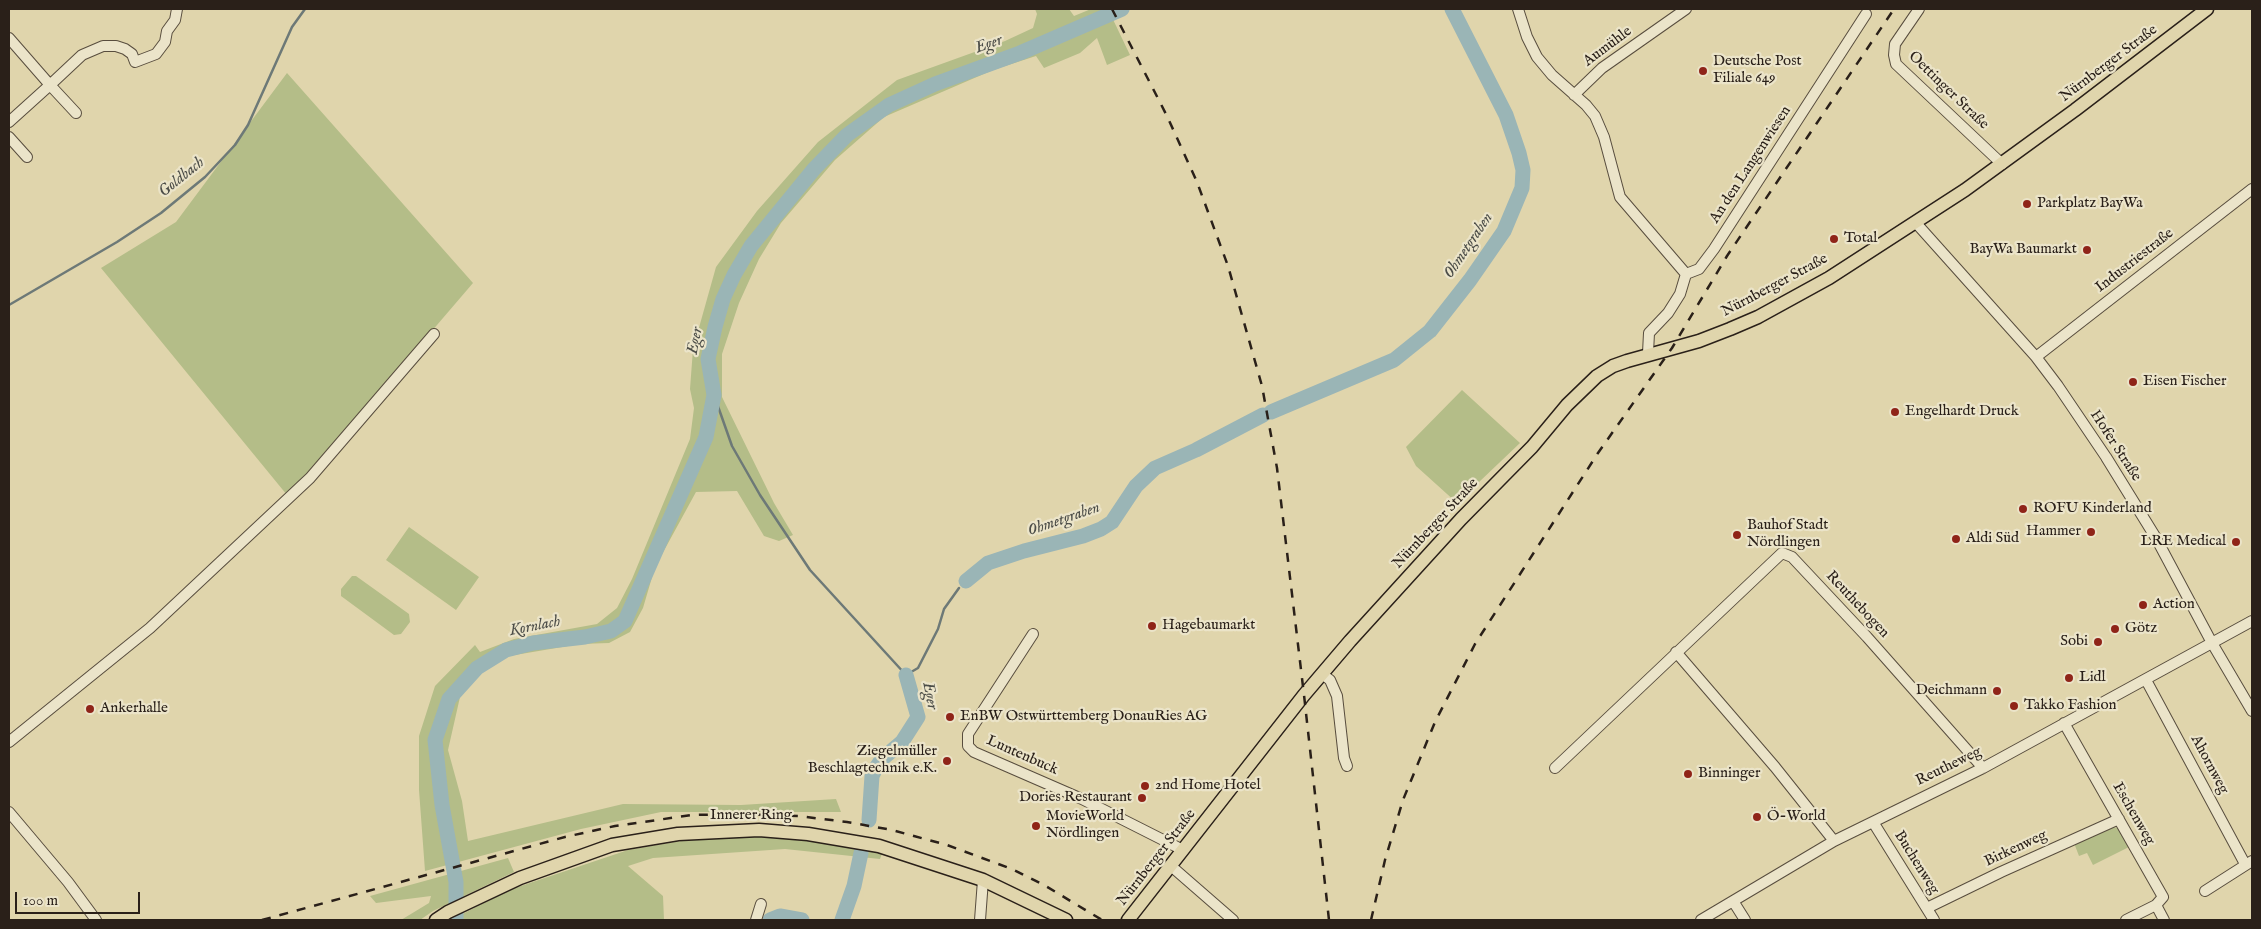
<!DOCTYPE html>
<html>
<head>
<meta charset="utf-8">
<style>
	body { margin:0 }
	#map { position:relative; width:2261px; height:929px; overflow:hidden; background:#e0d5ac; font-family:"IM FELL English",serif }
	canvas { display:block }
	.frame { position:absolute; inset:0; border:10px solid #2a2019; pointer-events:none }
	.scale { position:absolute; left:15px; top:892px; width:125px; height:22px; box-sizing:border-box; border:2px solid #2a2019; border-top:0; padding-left:6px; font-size:15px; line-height:18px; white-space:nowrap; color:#2a2019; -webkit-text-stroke:4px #ebe4c9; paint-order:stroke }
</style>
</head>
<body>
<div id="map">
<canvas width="2261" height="929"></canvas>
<div class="frame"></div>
<div class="scale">100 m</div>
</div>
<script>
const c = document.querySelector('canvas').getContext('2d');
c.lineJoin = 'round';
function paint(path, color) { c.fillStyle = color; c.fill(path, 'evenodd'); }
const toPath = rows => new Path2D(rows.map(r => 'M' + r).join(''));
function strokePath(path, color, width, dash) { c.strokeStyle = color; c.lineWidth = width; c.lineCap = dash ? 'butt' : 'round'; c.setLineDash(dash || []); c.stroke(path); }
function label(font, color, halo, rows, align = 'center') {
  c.font = font + ' "IM FELL English",serif'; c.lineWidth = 4.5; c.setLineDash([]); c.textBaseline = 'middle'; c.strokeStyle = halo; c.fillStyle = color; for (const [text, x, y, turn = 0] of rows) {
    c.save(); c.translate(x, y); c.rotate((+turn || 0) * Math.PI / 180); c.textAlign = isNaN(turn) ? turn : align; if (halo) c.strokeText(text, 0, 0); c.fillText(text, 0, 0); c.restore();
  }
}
const green = toPath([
	[1035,9,1069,9,1074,16,1091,9,1108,9,1130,55,1107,65,1097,38,1080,53,1044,68,1036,56,993,70,884,117,835,160,781,223,759,259,739,303,722,354,722,397,774,503,793,535,779,541,764,536,737,491,696,492,655,567,643,608,630,632,609,643,580,644,509,656,481,672,460,697,448,750,462,801,468,841,623,804,741,805,836,799,841,812,661,812,581,829,425,871,419,790,419,736,435,686,475,645,480,652,514,639,597,624,617,608,632,579,690,439,694,408,690,389,693,349,716,267,757,211,818,142,897,80,1005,41,1033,28,1037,14],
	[287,73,473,283,371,402,287,495,101,268,176,222],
	[1462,390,1520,443,1457,503,1416,466,1406,447],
	[409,527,479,577,456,610,386,560],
	[352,576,356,576,409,614,410,622,401,634,394,635,341,596,341,589],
	[2111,827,2119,828,2129,847,2093,865,2087,853,2079,856,2074,843],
	[717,835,773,835,883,851,880,859,785,849,653,858,628,866,663,896,664,920,451,920,509,890,628,850],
	[508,858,514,872,433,911,420,920,401,920,429,903,431,896,376,903,370,896]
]);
const stream = toPath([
	[9,305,117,242,161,213,205,177,235,145,248,125,292,27,305,9],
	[714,395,732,446,760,495,810,570,906,675,918,668,938,629,944,609,959,588]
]);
const river = toPath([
	[1271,412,1394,360,1430,331,1470,280,1504,231,1522,188,1523,170,1519,153,1506,115,1452,9],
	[966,581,988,563,1024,551,1083,536,1101,529,1112,522,1136,486,1155,468,1196,450,1263,415],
	[869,820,872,776,876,768,882,759,902,742,918,717,906,675],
	[456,920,456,882,442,805,435,740,449,699,477,668,506,650,533,643,585,637,611,631,625,621,706,437,714,395,708,359,715,327,723,299,734,275,751,246,814,169,847,135,889,105,935,84,1020,53,1122,9],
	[770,920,780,916,802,920],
	[842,920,854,886,861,853]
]);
const minor = toPath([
	[1518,9,1527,37,1537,57,1552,75,1586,105,1595,116,1604,137,1620,197,1686,274,1680,294,1668,313,1649,333,1648,353],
	[1919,9,1895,44,1894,55,1896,64,2002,164],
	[9,38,50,85,9,122],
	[1574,95,1602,68,1686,9],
	[76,113,50,85,82,55,103,46,116,46,125,49,132,54,135,62,156,54,165,42,167,31,175,20,177,9],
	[9,137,27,157],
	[1916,223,2036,357,2058,386,2106,457,2156,538,2212,643,2252,711],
	[1686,274,1699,269,1714,249,1866,14],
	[2036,357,2252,189],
	[1033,634,968,734,968,746,974,752,1082,799,1183,850],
	[1676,652,1775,767,1834,841],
	[1322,674,1330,680,1337,696,1344,758,1347,766],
	[2146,680,2245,864],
	[2064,723,2163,897,2156,905,2164,920],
	[9,742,150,628,310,478,434,334],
	[1555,768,1782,553,1792,557,1867,637,1983,768],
	[9,812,68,882,96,920],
	[1873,822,1934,920],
	[1171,866,1233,920],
	[2205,891,2252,861],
	[1733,901,1745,920],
	[1927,908,2001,872,2119,819],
	[756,920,761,904],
	[980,920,983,880],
	[1701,920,1834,841,1983,768,2252,621],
	[2126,920,2156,905]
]);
const major = toPath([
	[436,920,448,912,520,878,612,845,678,834,759,830,808,834,879,846,983,880,1066,920],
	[1128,920,1304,695,1350,641,1461,519,1532,447,1567,405,1597,376,1613,366,1627,361,1699,341,1730,329,1758,317,1829,278,1965,190,2075,110,2207,9]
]);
const rail = toPath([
	[1112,9,1167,116,1197,182,1228,266,1262,386,1277,468,1304,695,1329,920],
	[262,920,565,837,615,826,692,815,744,814,798,816,847,822,892,830,947,845,1012,869,1044,885,1102,920],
	[1371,920,1385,860,1403,800,1435,722,1475,644,1598,453,1672,348,1727,256,1894,9]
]);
const markers = [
	[1703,71,5,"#8f2418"],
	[2027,204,5,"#8f2418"],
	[1834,239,5,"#8f2418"],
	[2087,250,5,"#8f2418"],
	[2133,382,5,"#8f2418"],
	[1895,412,5,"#8f2418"],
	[2023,509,5,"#8f2418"],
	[2091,532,5,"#8f2418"],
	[1737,535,5,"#8f2418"],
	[1956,539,5,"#8f2418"],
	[2236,542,5,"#8f2418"],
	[2143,605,5,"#8f2418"],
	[1152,626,5,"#8f2418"],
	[2115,629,5,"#8f2418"],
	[2098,642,5,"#8f2418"],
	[2069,678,5,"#8f2418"],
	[1997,691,5,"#8f2418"],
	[2014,706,5,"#8f2418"],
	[90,709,5,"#8f2418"],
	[950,717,5,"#8f2418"],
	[947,761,5,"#8f2418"],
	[1688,774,5,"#8f2418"],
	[1145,786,5,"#8f2418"],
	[1142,798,5,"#8f2418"],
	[1757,817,5,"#8f2418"],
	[1036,826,5,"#8f2418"]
];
const streetNames = [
	["Aumühle",1608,47,-37],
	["Nürnberger Straße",2109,64,-37],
	["Oettinger Straße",1948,91,44],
	["An den Langenwiesen",1751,165,-57],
	["Industriestraße",2135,261,-38],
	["Nürnberger Straße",1775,286,-28],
	["Hofer Straße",2115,446,57],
	["Nürnberger Straße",1436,524,-47],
	["Reuthebogen",1857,605,47],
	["Luntenbuck",1022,756,24],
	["Ahornweg",2209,765,62],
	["Reutheweg",1949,767,-26],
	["Eschenweg",2133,814,60],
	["Innerer Ring",751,816],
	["Birkenweg",2016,849,-25],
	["Nürnberger Straße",1157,858,-52],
	["Buchenweg",1916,863,58]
];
const poiNames = [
	["Deutsche Post",1713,62],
	["Filiale 649",1713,79],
	["Parkplatz BayWa",2037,204],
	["Total",1844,239],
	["BayWa Baumarkt",2077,250,"right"],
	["Eisen Fischer",2143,382],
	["Engelhardt Druck",1905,412],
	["ROFU Kinderland",2033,509],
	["Bauhof Stadt",1747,526],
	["Nördlingen",1747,543],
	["Hammer",2081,532,"right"],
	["Aldi Süd",1966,539],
	["LRE Medical",2226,542,"right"],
	["Action",2153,605],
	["Hagebaumarkt",1162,626],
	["Götz",2125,629],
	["Sobi",2088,642,"right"],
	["Lidl",2079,678],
	["Deichmann",1987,691,"right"],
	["Takko Fashion",2024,706],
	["Ankerhalle",100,709],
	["EnBW Ostwürttemberg DonauRies AG",960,717],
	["Ziegelmüller",937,752,"right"],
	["Beschlagtechnik e.K.",937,769,"right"],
	["Binninger",1698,774],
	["2nd Home Hotel",1155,786],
	["Dories Restaurant",1132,798,"right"],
	["MovieWorld",1046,817],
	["Nördlingen",1046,834],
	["Ö-World",1767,817]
];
const waterNames = [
	["Eger",989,45,-20],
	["Goldbach",182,178,-39],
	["Ohmetgraben",1469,246,-56],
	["Eger",696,341,-79],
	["Ohmetgraben",1064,520,-19],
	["Kornlach",535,627,-11],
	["Eger",929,696,79]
];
paint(green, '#b4bd88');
strokePath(stream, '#6d7977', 2.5);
strokePath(river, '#9ab5b6', 15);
strokePath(minor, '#584d3e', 12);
strokePath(major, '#2a2019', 15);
strokePath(minor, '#ebe4c9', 10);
strokePath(major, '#e0d5ac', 12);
strokePath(rail, '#2a2019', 2.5, [9, 9]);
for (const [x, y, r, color] of markers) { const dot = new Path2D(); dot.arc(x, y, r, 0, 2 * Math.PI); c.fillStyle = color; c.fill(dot); strokePath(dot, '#ebe4c9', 2); }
label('15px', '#2a2019', '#ebe4c9', streetNames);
label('15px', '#2a2019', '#ebe4c9', poiNames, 'left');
label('italic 16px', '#4c4d48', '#ebe4c9', waterNames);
</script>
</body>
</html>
